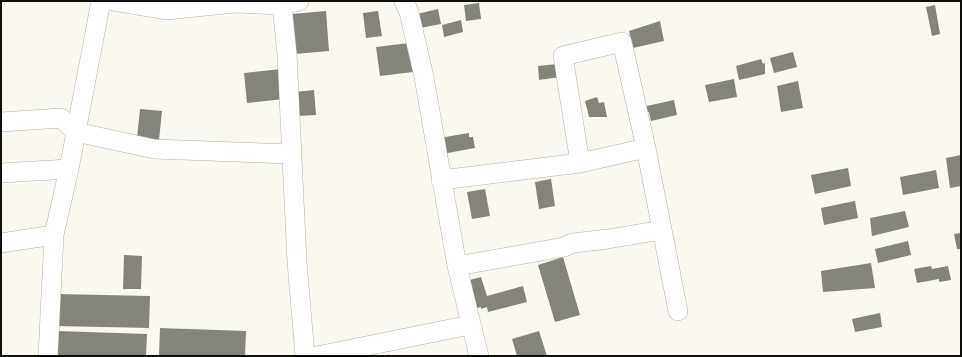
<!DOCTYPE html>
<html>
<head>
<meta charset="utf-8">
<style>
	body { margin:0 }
	#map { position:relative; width:962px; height:357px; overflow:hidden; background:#fbf9ef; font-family:Manrope,sans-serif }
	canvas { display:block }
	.frame { position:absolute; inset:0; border:2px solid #0f0f0c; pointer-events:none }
</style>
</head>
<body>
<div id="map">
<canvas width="962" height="357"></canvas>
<div class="frame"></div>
</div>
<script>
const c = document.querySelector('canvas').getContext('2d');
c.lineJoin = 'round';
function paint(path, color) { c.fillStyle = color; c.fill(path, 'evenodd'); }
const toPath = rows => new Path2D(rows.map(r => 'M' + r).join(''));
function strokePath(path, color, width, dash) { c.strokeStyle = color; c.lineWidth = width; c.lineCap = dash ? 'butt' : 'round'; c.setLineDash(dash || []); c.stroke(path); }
const building = toPath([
	[479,3,481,19,466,21,464,5],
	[935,5,940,34,932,36,926,7],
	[438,9,441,24,420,28,417,14],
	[326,11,329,51,295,54,292,14],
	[378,11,382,36,366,38,363,13],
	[461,20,463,32,444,37,442,25],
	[660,21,664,41,633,48,629,31],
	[409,43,413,72,380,76,376,47],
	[793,52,797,67,774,73,770,58],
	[761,59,763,64,765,63,765,74,739,80,736,66],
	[558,64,560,77,539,80,538,66],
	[281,69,284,99,247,103,244,73],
	[734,79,737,97,709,102,705,85],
	[798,81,803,108,781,112,777,86],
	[314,90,316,115,297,116,295,92],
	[597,97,599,103,604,102,607,117,589,117,585,101],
	[674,100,677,115,651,121,649,112,643,113,642,107],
	[140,109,162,111,159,140,137,138],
	[469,133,469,137,473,137,475,148,442,154,439,138],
	[961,155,961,186,950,188,946,158],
	[848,168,851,186,815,194,811,175],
	[936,170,939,188,903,195,900,177],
	[551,179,555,206,539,209,535,182],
	[485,189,490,216,472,219,467,192],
	[855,201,858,218,824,225,821,208],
	[905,211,909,227,872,236,870,218],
	[961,233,961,249,957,249,954,234],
	[908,241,911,255,878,263,875,249],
	[124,255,142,256,141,289,123,289],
	[563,257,580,315,555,322,538,265],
	[871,263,875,288,823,292,821,271],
	[931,266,932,269,948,266,951,280,939,282,939,279,917,283,914,269],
	[481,277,487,296,523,286,527,302,488,312,487,307,481,309,481,307,473,309,466,281],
	[58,294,150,296,149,328,57,326],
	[880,313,882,327,855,332,852,319],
	[160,328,246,331,245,356,159,356],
	[57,331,147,334,146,356,56,356],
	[539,331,547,356,517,356,512,339]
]);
const minor = toPath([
	[112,1,166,10,235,3,282,5,299,1],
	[404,1,409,12,424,77,457,266,479,356],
	[282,5,287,54,297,262,305,356],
	[1,122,61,118,76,132,154,149,291,154],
	[580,163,563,56,622,42,646,148,678,311],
	[1,173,69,169],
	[441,180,580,163,646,148],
	[1,243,54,235],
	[457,266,564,247,573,243,608,239,662,230],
	[48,356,54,235,69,169,101,1],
	[317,356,470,325]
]);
paint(building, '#85847b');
strokePath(minor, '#b2b0a8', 20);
strokePath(minor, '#fff', 19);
</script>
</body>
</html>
